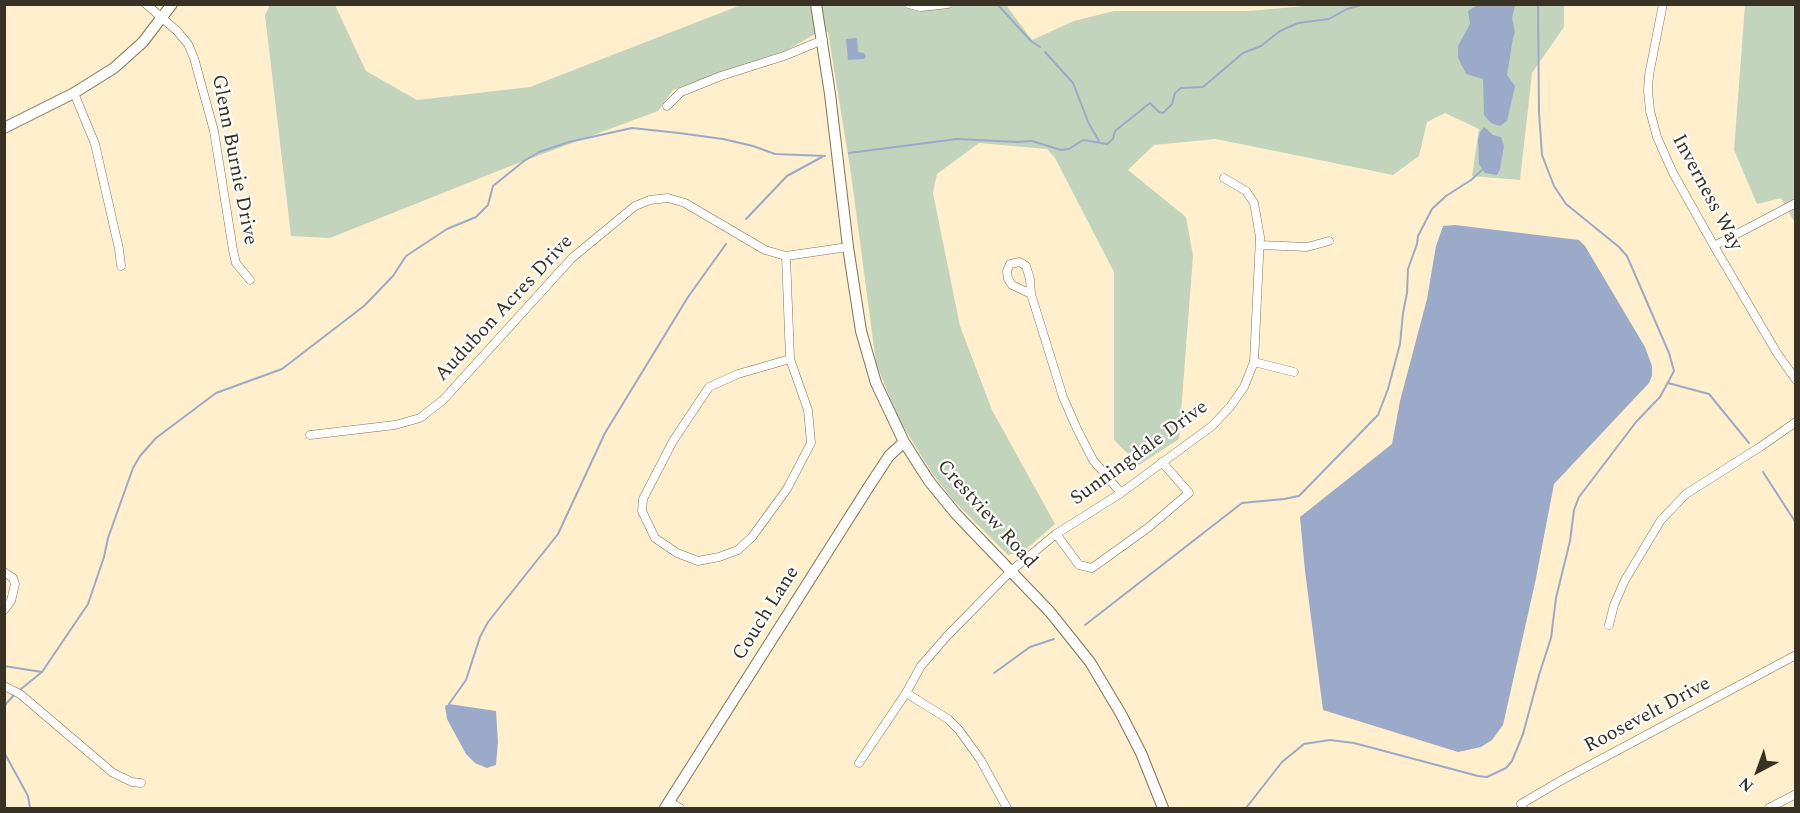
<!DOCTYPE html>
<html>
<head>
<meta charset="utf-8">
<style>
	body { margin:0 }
	#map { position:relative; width:1800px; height:813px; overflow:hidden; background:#ffefcc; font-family:Spectral,serif }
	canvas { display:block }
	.frame { position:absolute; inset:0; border:6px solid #383224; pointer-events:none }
	.north { position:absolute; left:1728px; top:741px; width:60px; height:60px; -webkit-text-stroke:4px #fefefe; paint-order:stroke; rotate:221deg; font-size:16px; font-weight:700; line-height:24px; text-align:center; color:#383224 }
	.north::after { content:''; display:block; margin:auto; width:21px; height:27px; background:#383224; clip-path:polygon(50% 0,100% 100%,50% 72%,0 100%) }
</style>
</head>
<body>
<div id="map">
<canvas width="1800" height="813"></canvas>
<div class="frame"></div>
<div class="north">N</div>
</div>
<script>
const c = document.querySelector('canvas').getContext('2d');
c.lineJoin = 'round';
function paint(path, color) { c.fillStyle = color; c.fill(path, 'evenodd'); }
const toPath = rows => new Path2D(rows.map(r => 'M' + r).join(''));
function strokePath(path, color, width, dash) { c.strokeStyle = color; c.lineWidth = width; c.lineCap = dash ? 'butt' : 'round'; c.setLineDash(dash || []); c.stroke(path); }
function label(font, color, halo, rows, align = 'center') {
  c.font = font + ' Spectral,serif'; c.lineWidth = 4.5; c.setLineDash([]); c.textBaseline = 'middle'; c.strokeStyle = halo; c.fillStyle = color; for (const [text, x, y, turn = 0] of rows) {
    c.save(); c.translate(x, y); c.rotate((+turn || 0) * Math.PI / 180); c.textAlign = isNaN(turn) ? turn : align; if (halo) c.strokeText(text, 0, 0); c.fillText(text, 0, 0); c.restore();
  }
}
const green = toPath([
	[1329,4,1564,5,1564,27,1532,73,1520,180,1472,176,1479,129,1445,113,1427,122,1419,156,1393,175,1216,139,1154,145,1128,170,1186,217,1193,256,1179,439,1139,465,1114,440,1114,272,1055,158,1047,149,979,143,937,174,933,193,960,326,992,410,1055,524,1024,551,1008,555,952,499,932,473,898,418,876,363,851,174,828,32,817,33,787,50,673,90,658,111,513,165,330,238,291,236,265,15,270,5,335,5,366,71,417,100,530,87,741,5,1006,5,1032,40,1074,21,1114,11,1248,11],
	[1745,5,1795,5,1795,223,1781,198,1757,204,1734,150]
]);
const water = toPath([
	[1479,4,1515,5,1512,18,1515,33,1513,38,1507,75,1515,86,1507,121,1500,126,1491,123,1484,115,1483,79,1466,74,1458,58,1458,46,1470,24,1468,11],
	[857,38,858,52,864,53,866,57,864,59,848,60,846,39],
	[1484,127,1493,135,1501,137,1504,146,1500,169,1497,175,1485,173,1479,164,1478,140,1480,132],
	[1455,225,1579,240,1585,246,1645,347,1652,366,1652,376,1649,383,1554,484,1535,583,1503,725,1492,740,1481,747,1458,752,1323,710,1305,571,1300,517,1392,444,1400,401,1427,299,1436,246,1443,226],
	[449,704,496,711,498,742,496,765,487,768,475,763,466,754,447,719,445,706]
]);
const stream = toPath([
	[997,4,1031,41,1040,47],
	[1045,52,1073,83,1089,124,1099,141],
	[849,153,957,139,1017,142,1032,141,1061,150,1069,149,1083,140,1107,144,1113,139,1115,131,1150,103,1159,112,1163,113,1172,104,1175,93,1181,88,1203,87,1243,53,1261,46,1280,31,1298,23,1329,19,1347,9,1365,4],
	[746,219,787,176,822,157],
	[1668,383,1709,394,1749,443],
	[1763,472,1796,523],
	[1085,625,1242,503,1284,499,1299,496,1378,415,1388,389,1400,344,1403,313,1407,293,1408,269,1417,244,1418,236,1432,209,1446,196,1471,180,1482,170],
	[4,666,42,672],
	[994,673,1030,647,1054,639],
	[21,689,42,672,88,604,104,557,108,538,133,468,140,456,156,438,216,393,282,369,364,306,393,276,406,256,447,229,476,217,488,205,493,186,524,161,539,152,569,142,632,128,679,133,723,139,753,146,775,154,825,156],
	[449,704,466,680,480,637,488,622,558,534,605,433,688,297,726,244],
	[4,706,14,695],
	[4,752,28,796,30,808],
	[1246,808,1282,762,1304,744,1330,740,1354,743,1478,776,1487,777,1506,768,1512,761,1523,734,1539,675,1551,638,1556,598,1570,541,1574,510,1579,497,1636,422,1660,397,1674,371,1669,353,1627,256,1619,247,1566,204,1554,186,1542,155,1539,112,1538,4]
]);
const street = toPath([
	[146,4,177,31,188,44,194,58,214,131,233,250,236,263,250,280],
	[909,4,921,7,948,4],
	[1663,4,1649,75,1648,90,1650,111,1657,137,1673,173,1714,246,1777,353,1796,380],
	[74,93,95,144,119,249,121,266],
	[667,106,681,92,721,76,784,56,823,40],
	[1260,245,1307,247,1329,241],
	[1714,246,1796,203],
	[786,256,790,359,808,410,811,443,787,489,752,537,738,550,719,557,698,561,677,553,655,538,642,511,643,499,673,441,709,387,738,374,790,359],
	[1031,294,1012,285,1008,279,1007,271,1010,264,1020,262,1026,266,1030,279,1031,294,1063,397,1077,429,1093,460,1121,493],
	[1254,362,1294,372],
	[310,435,395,425,420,418,443,400,572,258,635,206,650,200,668,198,685,203,765,250,786,256,848,247],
	[1056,534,1079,565,1092,568,1149,527,1189,493,1162,462],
	[4,572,13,578,15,584,11,601,4,610],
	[1609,625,1614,605,1625,580,1661,520,1686,494,1760,447,1796,422],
	[4,686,20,694,113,773,132,782,141,783],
	[859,763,906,693],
	[669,802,680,808],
	[1007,808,980,759,959,730,948,719,906,693,921,666,947,636,1011,571,1056,534,1121,493,1212,426,1230,407,1244,387,1254,362,1260,237,1254,203,1246,191,1224,178],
	[1523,808,1521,804,1562,780,1796,655],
	[1769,808,1796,794]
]);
const secondary = toPath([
	[816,4,830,94,848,247,861,331,876,383,904,442,929,481,956,514,1050,612,1090,662,1121,714,1141,753,1163,808],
	[4,128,74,93,114,68,143,42,172,4],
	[665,808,868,488,889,456,904,442]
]);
const streetNames = [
	["Glenn Burnie Drive",233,160,79],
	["Inverness Way",1706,193,62],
	["Audubon Acres Drive",505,309,-47],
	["Sunningdale Drive",1140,454,-36],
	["Crestview Road",986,515,48],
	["Couch Lane",767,614,-58],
	["Roosevelt Drive",1648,716,-28]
];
paint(green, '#c3d4bd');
paint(water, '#9baac8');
strokePath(stream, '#9baac8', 2);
strokePath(street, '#837556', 9);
strokePath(secondary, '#837556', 12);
strokePath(street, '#fff', 8);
strokePath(secondary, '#fff', 10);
label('20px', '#383224', '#fefefe', streetNames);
</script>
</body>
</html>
